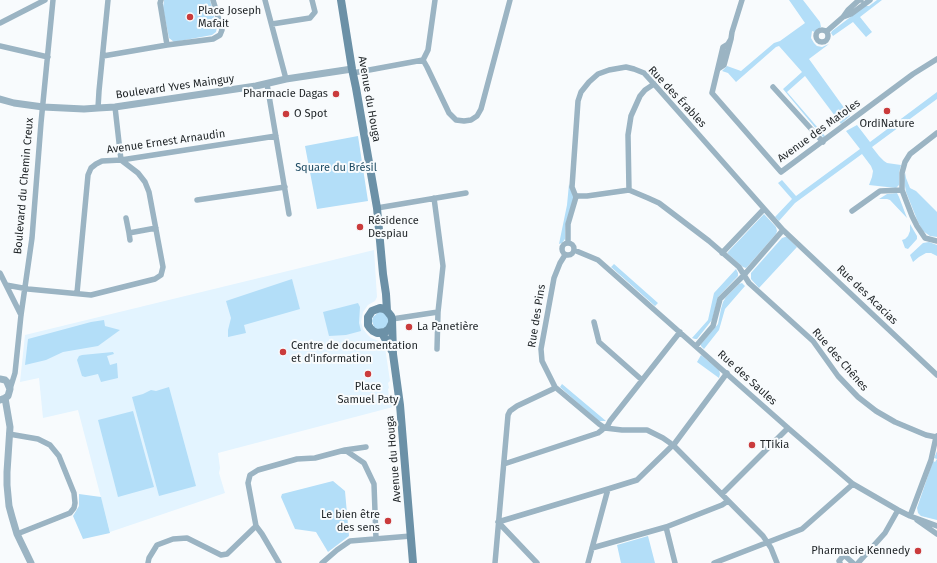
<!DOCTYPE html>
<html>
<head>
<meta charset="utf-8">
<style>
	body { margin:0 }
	canvas { display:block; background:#f8fbfd }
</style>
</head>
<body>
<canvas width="937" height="563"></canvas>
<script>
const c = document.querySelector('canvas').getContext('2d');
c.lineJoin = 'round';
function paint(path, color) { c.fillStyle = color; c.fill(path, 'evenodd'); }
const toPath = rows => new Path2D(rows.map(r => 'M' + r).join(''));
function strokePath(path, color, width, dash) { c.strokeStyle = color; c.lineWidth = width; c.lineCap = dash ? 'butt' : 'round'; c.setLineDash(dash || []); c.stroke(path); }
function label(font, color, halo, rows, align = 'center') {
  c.font = font + ' "Fira Sans",sans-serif'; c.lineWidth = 4; c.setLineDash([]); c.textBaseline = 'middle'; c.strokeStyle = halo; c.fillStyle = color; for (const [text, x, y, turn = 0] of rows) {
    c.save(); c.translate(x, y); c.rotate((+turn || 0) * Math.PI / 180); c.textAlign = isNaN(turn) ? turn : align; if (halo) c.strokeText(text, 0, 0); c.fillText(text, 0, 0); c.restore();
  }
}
const built = toPath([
	[374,250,377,297,375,301,368,305,363,312,361,322,363,329,367,334,371,338,379,341,385,347,390,381,388,383,389,388,388,389,389,396,393,398,393,407,218,453,220,468,219,473,225,493,110,532,78,410,43,418,39,378,20,382,25,335]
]);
const green = toPath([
	[164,0,210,0,217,27,216,32,212,35,174,42,169,38,163,8],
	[789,0,803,0,820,22,821,27,815,32,812,31,811,38,814,43,817,46,822,47,829,44,809,59,850,116,841,124,805,76,787,92,825,136,824,137,823,137,783,89,802,72,779,46,776,47,736,82,728,73,722,71,727,66,741,71,774,43,780,41,805,23],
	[877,0,882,0,860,17,872,32,866,37,853,22,833,36,831,33,832,31,865,6,869,6],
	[937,92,937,99,872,147,879,156,884,161,887,163,901,165,899,173,899,185,896,188,869,185,872,177,873,171,871,166,862,154,795,203,779,221,775,217,792,199,778,183,782,180,796,196,860,149,846,131,857,125,870,142],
	[358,136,368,201,317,209,305,146],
	[905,172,906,178,910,188,916,191,937,212,937,237,930,236,923,231,918,222,906,192,904,180],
	[569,184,574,199,566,222,565,232,565,239,562,243,559,244,567,205],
	[897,193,899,197,907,218,890,200,887,199,879,199,887,194],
	[764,214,776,227,777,231,776,234,748,266,746,268,743,267,727,253],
	[910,224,917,236,917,239,908,249,905,248,902,240,905,239,908,236,910,231],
	[785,237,787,237,797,247,759,288,751,279,751,273,782,238],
	[929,242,937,245,937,256,931,253,926,253,919,257,913,262,910,255,923,243],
	[614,264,658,303,655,306,611,267],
	[736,269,738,273,738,276,718,297,712,320,697,339,695,339,692,338,708,320,714,293],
	[292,279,300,309,244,325,246,333,228,337,228,330,231,318,226,301],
	[742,283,745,286,725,309,719,330,704,349,701,346,701,344,718,324,721,309,723,302,726,297,739,284],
	[358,303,360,307,359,323,361,331,346,335,329,336,323,312],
	[380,311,390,316,388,327,378,330,374,327,372,321,373,317],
	[104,320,105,326,120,330,98,346,63,352,46,360,25,365,28,339,91,322],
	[113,352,114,354,107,356,110,365,117,363,118,378,101,382,98,374,85,377,82,376,77,360,79,356,82,355],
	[701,355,719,370,720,374,719,378,697,362],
	[562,384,606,421,598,421,560,387],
	[169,387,196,486,159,496,132,397,143,394,151,390,156,391],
	[133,411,154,487,118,497,98,420],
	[937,451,937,520,921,516,918,513,917,508,933,461,935,462,937,459,934,458],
	[333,481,345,491,349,536,328,552,316,532,295,529,281,497,282,494],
	[79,494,101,497,110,533,83,539,73,516,79,506],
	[648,536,655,563,621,563,617,545]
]);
const minor = toPath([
	[161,0,160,3,167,45],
	[265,0,286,79],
	[843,17,851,14,870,0],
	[0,23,45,0],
	[272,24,310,18,315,12,312,0],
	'816 36a6 6 0 1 1 12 0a6 6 0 1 1-12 0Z',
	[827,31,843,17,848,10,859,0,861,0],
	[731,39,728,44,723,47,712,93,781,172,913,74,937,59],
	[0,46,48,57],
	[103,56,167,45,213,39,220,35,222,30,213,0],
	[423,60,428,50,435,0],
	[718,69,724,65,731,39,732,32,742,0],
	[353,73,423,60,427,67,449,113,456,120,464,121,471,120,477,116,481,109,510,0],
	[267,84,289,214],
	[773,87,823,142],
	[98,108,99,91,108,0],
	[937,133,910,154,905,162,902,173,902,190,912,216,917,226,925,238,937,241],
	[629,190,628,135,631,116,640,96,645,90,654,84],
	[576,197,578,196,587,196,629,190,648,198,659,203,709,241,739,267,749,283,813,341,838,376,858,397,876,411,895,422,926,435,936,437],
	[434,198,443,266,438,312,437,349],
	[197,200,285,187],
	[377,208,466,193],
	[852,211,880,191,902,190],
	[126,218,129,233,130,240],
	[129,233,156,228],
	'562 249a6 6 0 1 1 12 0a6 6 0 1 1-12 0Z',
	[568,243,568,224,576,197,572,187,578,101,581,92,589,82,598,74,609,70,626,67,634,69,644,73,654,84,783,230,937,375],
	[574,250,598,260,788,428,853,484,898,510,910,516,937,526],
	[722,253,764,209],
	[565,255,560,263,554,278,541,349,542,361,555,387,599,424,605,428,622,430,647,430,663,438,673,445,763,536,771,548,777,563],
	[0,273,6,285,28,289,91,295,155,279,161,275,163,267,149,192,145,182,138,173,121,160,115,107],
	[6,285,21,315],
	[77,293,88,175,91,168,96,164,102,161,121,160,276,136],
	[392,319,438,312],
	[594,322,599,342,642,380],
	[696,346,713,326,720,299,744,275,783,230],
	[10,389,15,373,21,315,32,238,41,123,53,0],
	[9,434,38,439,50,445,59,456,74,493,75,503,74,508,70,513,17,534],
	[345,450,366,447],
	[504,464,598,433,602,430,608,425,610,421,680,332],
	[722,494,788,428],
	[910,516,931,460,936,437,937,436],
	[917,520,937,534],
	[498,522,608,489,637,480,675,443,727,373],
	[498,522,537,563],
	[666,527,675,563],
	[592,548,666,527,722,505,728,501],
	[148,563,149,558,157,545,173,539,187,538,221,555,227,554,256,526],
	[279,563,262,534,256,526,248,483,250,475,258,470,297,459,315,458,345,450,364,463,374,484,376,539],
	[322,563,337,550,350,541,411,536],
	[495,563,508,415,510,411,517,406,553,389,555,387],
	[588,563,608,489],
	[714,563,802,529,853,484],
	[840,563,839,561,844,555,853,563],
	[858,563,885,533,898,510]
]);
const tertiary = toPath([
	[0,99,14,103,43,107,84,109,98,108,115,107,256,86,286,79,352,69],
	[0,379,5,380,7,382,10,389,8,396,5,398,0,400],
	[5,398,10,427,7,472,7,485,9,506,12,517,17,534,31,563]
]);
const secondary = toPath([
	[341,0,352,69,356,88,377,208,383,274,386,294,387,311],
	[392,323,389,329,385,332,377,333,373,331,370,328,368,325,368,317,372,311,380,308,384,309,387,311,391,316,392,319,393,354,400,405,413,563],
	[382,333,392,351]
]);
const markers = [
	[190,17,4,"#ca3b3c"],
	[336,94,4,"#ca3b3c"],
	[887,111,4,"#ca3b3c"],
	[286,114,4,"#ca3b3c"],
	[360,227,4,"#ca3b3c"],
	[409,327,4,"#ca3b3c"],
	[283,352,4,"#ca3b3c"],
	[368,374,4,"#ca3b3c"],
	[752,445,4,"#ca3b3c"],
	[388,521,4,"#ca3b3c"],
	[918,551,4,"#ca3b3c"]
];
const poiNames = [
	["Place Joseph",198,11],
	["Mafait",198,24],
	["Pharmacie Dagas",328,94,"right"],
	["O Spot",294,114],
	["OrdiNature",887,124,"center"],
	["Résidence",368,221],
	["Despiau",368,234],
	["La Panetière",417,327],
	["Centre de documentation",291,346],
	["et d'information",291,359],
	["Place",368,387,"center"],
	["Samuel Paty",368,400,"center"],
	["TTikia",760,445],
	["Le bien être",380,515,"right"],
	["des sens",380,528,"right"],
	["Pharmacie Kennedy",910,551,"right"]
];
const streetNames = [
	["Boulevard Yves Mainguy",175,87,-8],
	["Rue des Érables",677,97,47],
	["Avenue du Houga",369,99,80],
	["Avenue des Matoles",819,131,-36],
	["Avenue Ernest Arnaudin",166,142,-8],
	["Boulevard du Chemin Creux",24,186,-85],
	["Rue des Acacias",867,295,44],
	["Rue des Pins",537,316,-81],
	["Rue des Chênes",840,360,49],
	["Rue des Saules",747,378,42],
	["Avenue du Houga",394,459,-95]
];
const parkNames = [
	["Square du Brésil",336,168]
];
paint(built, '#e3f4ff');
paint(green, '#b3def8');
strokePath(minor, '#9bb4c3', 5.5);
strokePath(tertiary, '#9bb4c3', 7);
strokePath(secondary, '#6c91a7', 8);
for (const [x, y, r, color] of markers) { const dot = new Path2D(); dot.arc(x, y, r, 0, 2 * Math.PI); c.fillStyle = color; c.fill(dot); strokePath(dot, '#f8fbfd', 1.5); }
label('11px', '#1e2326', '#f8fbfd', poiNames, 'left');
label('11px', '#1e2326', '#f8fbfd', streetNames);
label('11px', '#1c4a62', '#f8fbfd', parkNames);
</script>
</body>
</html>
